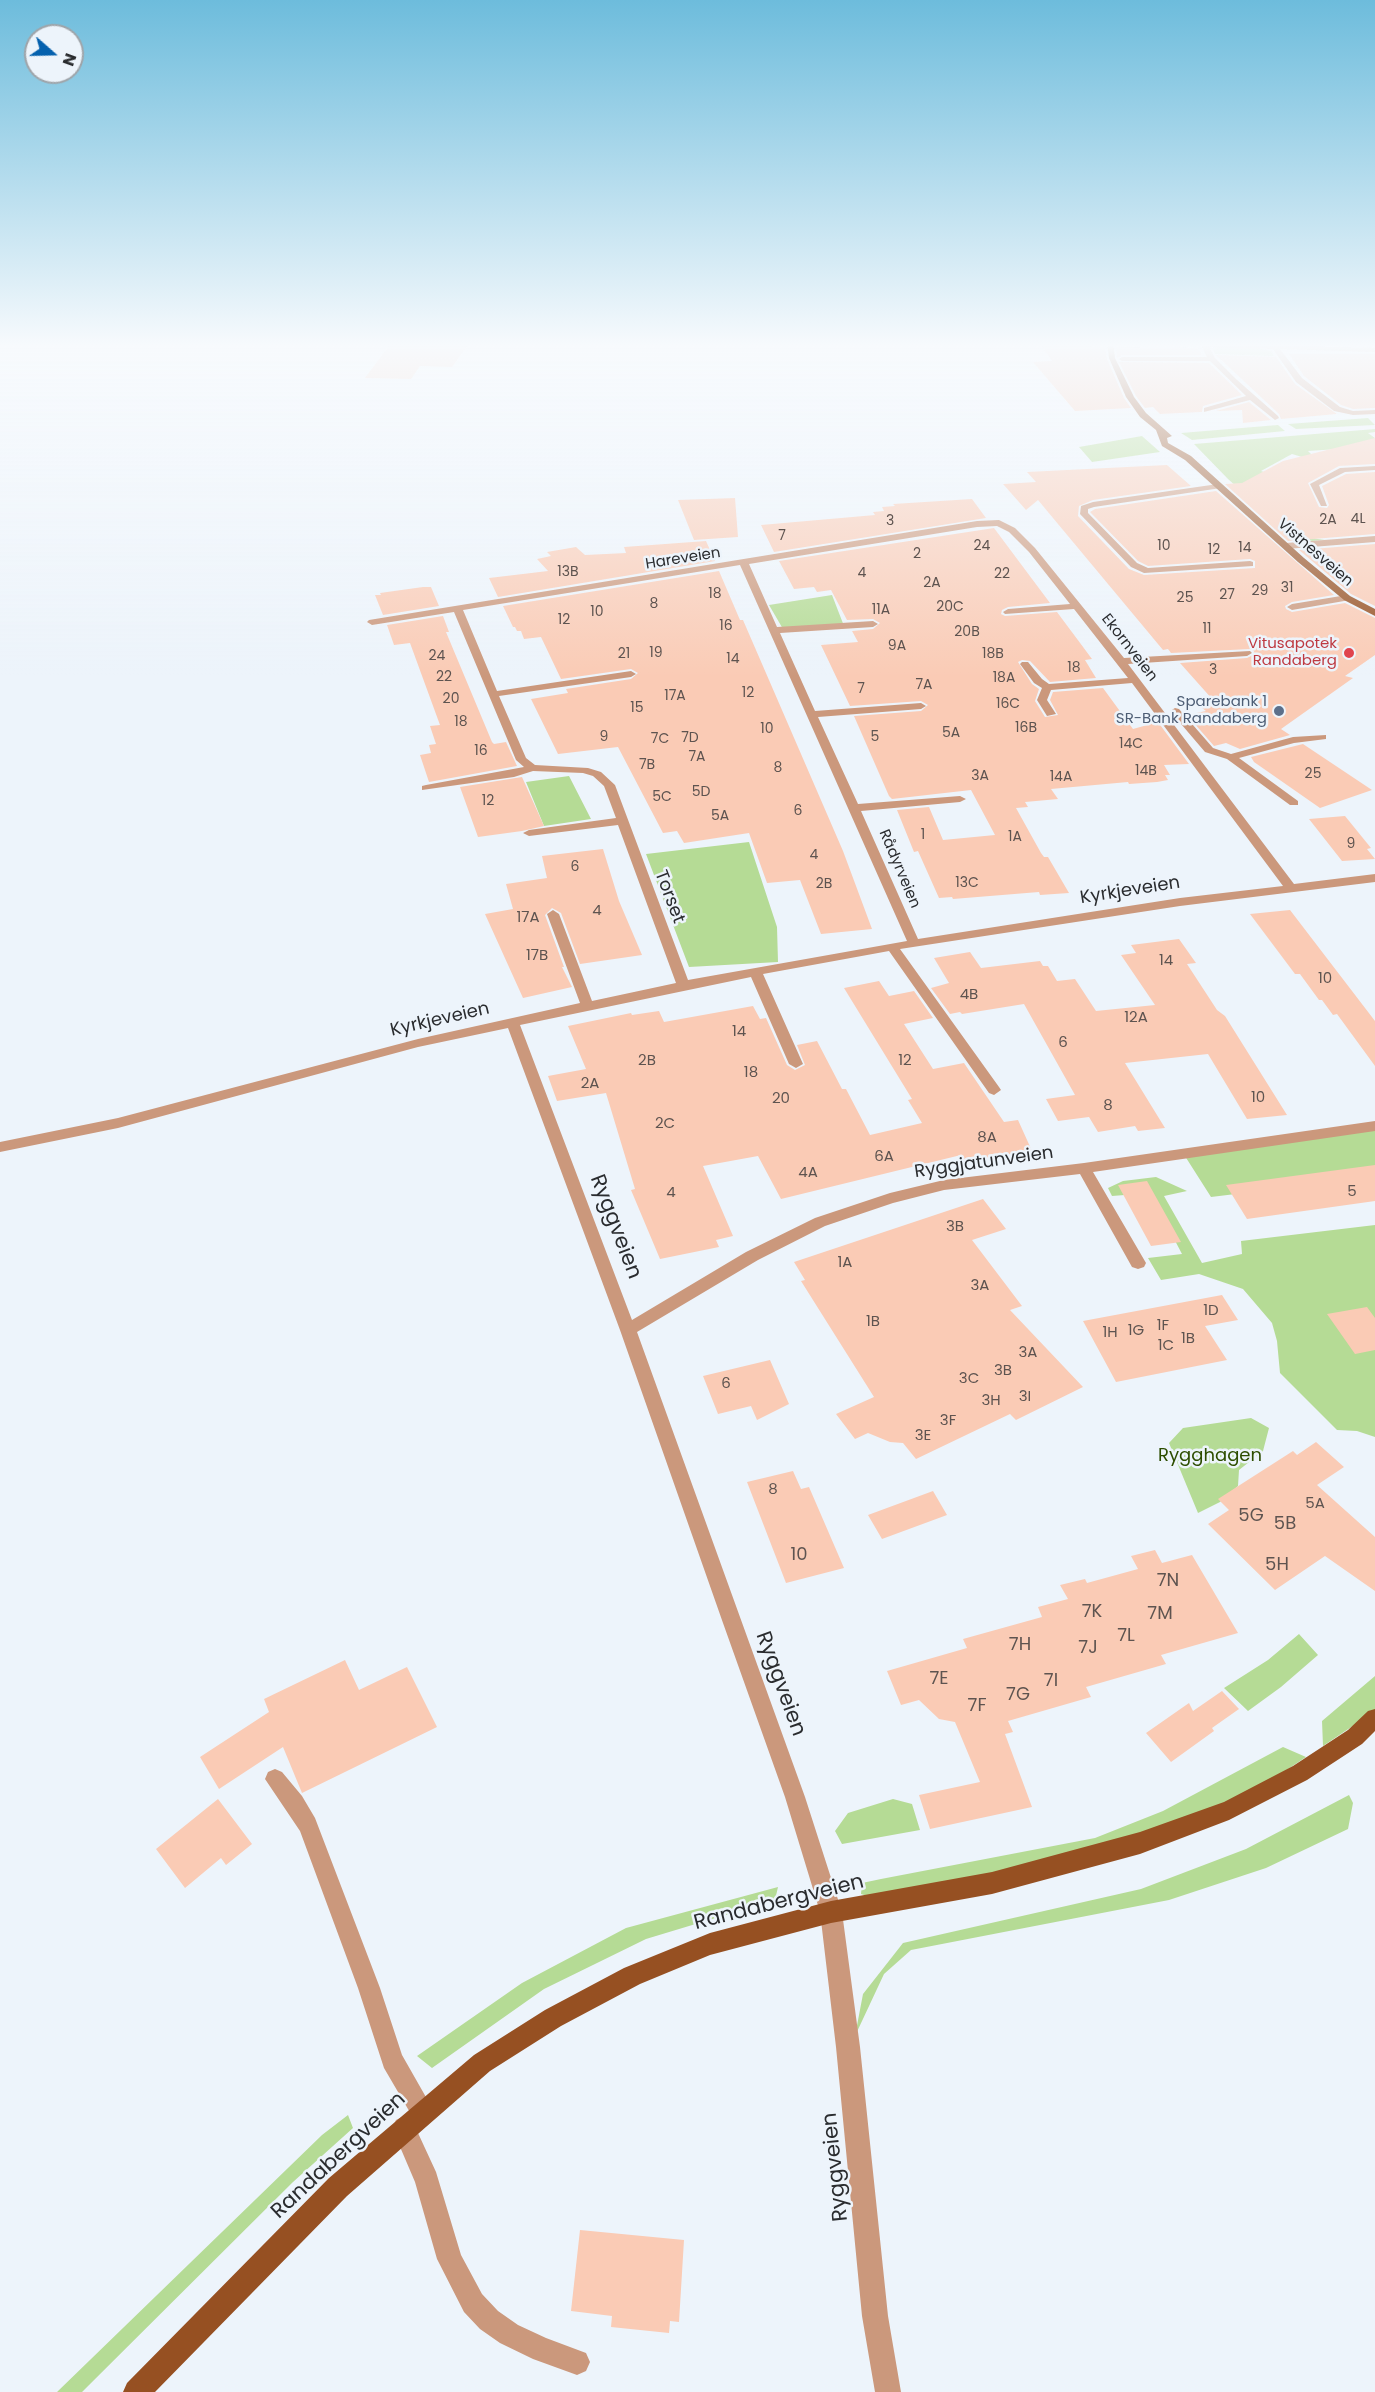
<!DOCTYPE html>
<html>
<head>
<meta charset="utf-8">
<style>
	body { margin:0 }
	#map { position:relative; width:1375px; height:2392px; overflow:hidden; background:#edf4fb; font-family:Poppins,sans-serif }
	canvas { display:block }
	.north { position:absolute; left:24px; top:24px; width:60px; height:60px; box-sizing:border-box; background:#edf4fb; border:2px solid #9fa4a9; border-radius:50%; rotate:110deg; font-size:16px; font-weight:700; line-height:24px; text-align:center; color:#2a2c2f }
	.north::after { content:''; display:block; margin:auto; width:21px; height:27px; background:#0561ae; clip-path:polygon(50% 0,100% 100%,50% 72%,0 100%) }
</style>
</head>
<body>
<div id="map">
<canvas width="1375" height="2392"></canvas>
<div class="north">N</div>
</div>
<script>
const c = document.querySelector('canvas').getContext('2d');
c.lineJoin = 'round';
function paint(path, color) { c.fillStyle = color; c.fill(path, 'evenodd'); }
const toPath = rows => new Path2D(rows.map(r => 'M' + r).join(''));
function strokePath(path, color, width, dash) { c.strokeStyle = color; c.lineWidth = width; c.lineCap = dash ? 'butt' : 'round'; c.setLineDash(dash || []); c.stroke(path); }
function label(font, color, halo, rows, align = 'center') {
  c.font = font + ' Poppins,sans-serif'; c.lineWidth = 5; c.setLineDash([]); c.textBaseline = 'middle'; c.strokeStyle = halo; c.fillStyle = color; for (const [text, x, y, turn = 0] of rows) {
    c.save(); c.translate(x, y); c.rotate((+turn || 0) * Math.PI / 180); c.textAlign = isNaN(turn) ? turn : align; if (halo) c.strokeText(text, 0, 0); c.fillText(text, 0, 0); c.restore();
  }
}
const green = toPath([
	[1218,347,1258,348,1271,351,1274,356,1215,354,1213,349],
	[1368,418,1375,425,1296,429,1288,424],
	[1278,425,1285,431,1192,440,1181,433],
	[1375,429,1375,432,1368,433,1375,438,1369,447,1308,451,1312,455,1302,457,1292,454,1261,471,1286,479,1311,538,1325,540,1312,541,1291,536,1228,479,1194,444],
	[1142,436,1160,452,1092,462,1079,447],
	[832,595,844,626,783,629,769,605],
	[569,776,591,819,544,826,526,782],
	[749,842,777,927,778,962,689,967,646,854],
	[1375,1126,1375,1177,1211,1197,1183,1153],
	[1156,1177,1187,1191,1164,1196,1202,1263,1242,1254,1241,1241,1375,1225,1375,1437,1357,1431,1337,1430,1280,1373,1277,1341,1272,1323,1243,1289,1199,1274,1161,1280,1148,1258,1182,1254,1150,1193,1112,1196,1108,1188,1123,1181],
	[1251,1418,1269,1428,1263,1451,1239,1470,1238,1486,1220,1502,1198,1513,1169,1443,1183,1428],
	[1299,1634,1318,1655,1281,1687,1248,1711,1224,1688,1268,1660],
	[1375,1676,1375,1711,1323,1746,1322,1721],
	[1283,1747,1306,1757,1258,1789,1142,1839,876,1899,861,1894,862,1883,881,1879,1095,1838,1163,1811],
	[1349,1795,1353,1803,1348,1829,1266,1868,1169,1900,911,1950,884,1974,855,2036,863,1994,903,1943,1141,1889,1246,1849],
	[893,1799,912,1804,920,1830,842,1844,835,1831,848,1813],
	[778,1887,775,1900,646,1939,544,1989,432,2068,417,2056,522,1983,626,1928],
	[348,2115,353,2128,293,2182,82,2392,57,2392,322,2135]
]);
const building = toPath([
	[429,342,470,342,452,367,420,366,411,379,365,378,391,343,428,344],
	[1039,342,1087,342,1091,347,1105,347,1107,359,1124,398,1131,408,1075,411,1033,362,1052,361],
	[1116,347,1197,348,1202,355,1122,355,1117,358],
	[1289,354,1375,354,1375,408,1353,409,1341,405,1304,376],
	[1216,355,1276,357,1295,384,1337,414,1281,419,1279,414],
	[1119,362,1209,363,1242,395,1203,406,1202,412,1160,414,1153,407,1145,408,1136,396],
	[1249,402,1271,420,1243,423,1242,410,1216,411],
	[1375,438,1375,464,1339,466,1308,483,1319,507,1327,508,1329,505,1322,486,1346,474,1375,472,1375,534,1288,541,1225,484,1242,483,1283,461],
	[1167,465,1191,486,1093,500,1079,506,1078,516,1129,569,1144,575,1255,568,1255,561,1250,559,1148,566,1138,561,1090,512,1095,509,1216,491,1334,595,1292,602,1285,606,1286,609,1292,612,1345,603,1375,618,1375,655,1345,676,1353,678,1281,729,1290,735,1240,749,1226,743,1214,746,1187,715,1206,711,1197,704,1213,700,1180,663,1247,658,1253,655,1254,651,1250,649,1171,653,1168,649,1163,650,1038,500,1026,510,1003,484,1036,482,1027,472],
	[735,498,738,537,694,540,678,500],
	[972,499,986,518,774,552,761,525,875,515,873,512,884,511,882,507,895,506,893,504],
	[994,528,1050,603,1008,607,1002,610,1001,614,1005,616,1057,612,1092,659,1085,660,1096,678,1050,682,1030,661,1022,660,1018,662,1032,684,1039,689,1035,701,1045,717,1058,715,1050,700,1053,692,1103,688,1133,729,1158,722,1189,764,1164,765,1170,775,1165,775,1168,780,1157,782,1129,784,1128,782,1051,789,1058,799,1025,802,1028,807,1016,808,1041,853,1044,857,1048,857,1069,893,1040,895,1039,892,953,899,952,897,939,898,918,851,914,852,897,810,929,807,943,840,995,835,971,790,892,799,889,796,854,716,921,711,928,705,921,701,850,706,821,645,858,642,852,631,873,629,880,623,873,619,847,620,831,590,817,592,814,587,794,589,779,561],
	[706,541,715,561,498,597,489,578,548,571,537,559,551,556,547,552,576,547,585,555,626,553,624,547],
	[1375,544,1375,606,1351,594,1299,550],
	[719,571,740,620,743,620,843,851,872,929,821,934,800,880,767,883,749,833,684,843,677,831,663,833,618,747,558,754,531,699,568,693,566,689,631,679,638,673,631,669,561,679,541,637,524,639,521,631,517,631,515,627,513,627,503,606],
	[423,587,431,587,439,606,383,615,375,595,381,595,380,593],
	[443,616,449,632,446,632,492,742,494,744,506,742,517,766,429,782,420,755,431,753,429,745,436,744,430,726,440,725,410,643,394,645,387,625],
	[1303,744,1372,790,1320,808,1254,762,1251,757],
	[522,777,544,826,522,831,478,837,460,787],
	[1345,816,1371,848,1367,849,1375,859,1342,861,1309,819],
	[603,849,619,901,642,955,580,964,561,913,552,908,545,915,564,967,562,967,572,987,523,998,485,914,513,909,506,884,547,878,542,856],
	[1290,910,1375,1021,1375,1066,1337,1014,1333,1015,1322,1000,1319,1000,1300,974,1295,974,1250,914],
	[1179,939,1196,963,1187,964,1217,1010,1225,1016,1287,1115,1247,1119,1208,1054,1125,1063,1165,1128,1138,1131,1135,1126,1098,1132,1089,1117,1058,1121,1046,1099,1075,1095,1024,1004,962,1014,960,1012,950,1014,931,988,949,983,934,958,970,952,981,968,1040,961,1043,966,1048,966,1057,981,1075,979,1096,1011,1155,1005,1121,955,1136,953,1131,945],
	[879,981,889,996,914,991,933,1018,904,1024,933,1069,964,1063,1004,1122,1018,1120,1032,1151,963,1161,961,1155,781,1199,758,1156,703,1166,733,1236,716,1240,719,1247,660,1259,631,1190,635,1189,606,1093,557,1101,548,1076,586,1069,568,1026,631,1013,632,1015,659,1011,664,1022,753,1006,760,1019,766,1018,787,1065,795,1070,805,1065,797,1045,817,1041,842,1089,846,1089,870,1135,922,1123,908,1100,912,1099,844,988],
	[1375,1165,1375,1201,1247,1219,1226,1185],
	[1147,1181,1181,1242,1151,1246,1118,1185],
	[983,1199,1006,1229,972,1240,1022,1306,1010,1310,1083,1387,1016,1420,1010,1414,916,1459,903,1443,890,1442,868,1433,855,1439,836,1414,874,1397,801,1281,805,1280,794,1262],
	[1222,1295,1238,1320,1205,1326,1227,1360,1116,1382,1083,1321],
	[1367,1307,1375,1318,1375,1350,1355,1354,1327,1314],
	[770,1360,789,1404,757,1420,751,1406,718,1414,703,1376],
	[1316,1442,1344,1467,1317,1485,1375,1537,1375,1591,1325,1556,1275,1590,1208,1524,1229,1510,1218,1499,1293,1451,1297,1455],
	[793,1471,801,1489,809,1487,844,1568,786,1583,747,1482],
	[933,1491,947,1515,882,1539,868,1515],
	[1155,1550,1162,1563,1192,1555,1238,1633,1161,1655,1166,1664,1086,1687,1091,1697,1008,1721,1013,1732,1005,1734,1032,1807,930,1829,919,1795,980,1782,955,1722,939,1719,919,1700,901,1705,887,1671,967,1648,963,1639,1042,1617,1038,1607,1068,1599,1060,1585,1085,1579,1087,1583,1138,1569,1131,1556],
	[345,1660,359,1690,407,1667,437,1727,302,1793,283,1747,219,1789,200,1757,269,1712,264,1699],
	[1222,1691,1239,1709,1212,1728,1214,1731,1171,1762,1146,1733,1189,1703,1193,1711],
	[218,1799,252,1844,226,1865,221,1858,185,1888,156,1849],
	[580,2230,684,2240,679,2322,670,2321,669,2333,611,2327,612,2316,571,2311]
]);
const minor = toPath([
	[1204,343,1375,348,1375,352,1280,349,1302,378,1340,407,1353,411,1375,410,1375,414,1353,415,1334,411,1296,382,1273,349,1209,347,1215,358,1236,379,1278,416,1279,418,1275,420,1250,400,1204,412,1204,408,1246,396,1210,361,1122,361,1119,359,1122,357,1207,357,1201,345,1204,343],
	[1375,466,1375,470,1345,472,1319,485,1327,506,1321,506,1310,484,1340,468,1375,466],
	[1218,484,1222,486,1221,488,1094,507,1088,509,1088,513,1137,563,1148,568,1250,561,1253,562,1253,566,1144,573,1131,567,1080,514,1081,506,1093,502,1218,484],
	[999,520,1015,528,1035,548,1124,658,1250,651,1252,653,1247,656,1128,664,1294,884,1375,874,1375,882,1180,906,900,949,999,1087,1001,1090,994,1095,989,1093,889,951,763,974,803,1064,796,1068,789,1064,751,977,520,1025,632,1320,746,1252,815,1218,890,1193,944,1180,1084,1163,1375,1121,1375,1131,1093,1172,1146,1263,1144,1267,1138,1269,1132,1267,1080,1174,944,1190,893,1203,825,1226,758,1260,637,1332,805,1797,842,1912,860,2047,888,2316,901,2392,875,2392,862,2316,836,2047,820,1912,785,1797,723,1623,620,1330,508,1028,418,1047,118,1128,0,1152,0,1142,118,1118,418,1039,580,1003,547,914,553,910,559,914,592,1001,676,983,618,825,529,836,523,833,529,830,616,818,604,786,593,776,583,773,533,771,514,777,422,790,422,786,426,785,524,767,516,760,454,612,372,625,367,622,369,620,977,521,999,520],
	[997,526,1009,532,1029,552,1070,604,1008,609,1003,612,1005,614,1074,609,1128,678,1049,684,1042,679,1028,662,1022,662,1020,664,1034,683,1042,688,1037,700,1047,716,1056,714,1047,700,1051,690,1132,683,1283,886,1180,898,918,939,861,811,960,802,966,799,960,796,858,804,818,717,921,709,926,706,921,703,815,711,780,633,873,627,878,624,873,621,777,627,749,564,977,527,997,526],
	[740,565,907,941,688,980,615,785,601,772,588,768,535,765,526,758,499,696,631,677,636,674,631,671,497,691,463,610,740,565],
	[1375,536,1375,542,1286,549,1282,546,1286,543,1375,536],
	[1347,595,1350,596,1350,600,1292,610,1287,607,1292,604,1347,595],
	[1175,708,1179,709,1213,748,1231,754,1293,737,1326,735,1326,739,1294,743,1239,758,1298,801,1298,805,1290,805,1227,759,1205,752,1170,711,1175,708],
	[275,1769,282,1772,302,1796,315,1818,380,1988,402,2055,435,2113,431,2121,423,2125,415,2121,384,2068,358,1988,300,1831,265,1779,268,1772,275,1769],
	[404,2116,412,2120,436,2172,461,2255,482,2294,498,2311,518,2325,546,2338,586,2353,590,2362,586,2371,577,2375,533,2359,500,2343,480,2329,464,2312,437,2259,415,2182,392,2128,396,2120,404,2116]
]);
const major = toPath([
	[1107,342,1113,342,1115,358,1134,397,1146,413,1172,436,1167,438,1168,443,1191,456,1304,558,1350,596,1375,609,1375,616,1344,600,1298,562,1185,460,1162,446,1156,430,1140,417,1126,397,1109,358,1107,342],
	[1375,1709,1375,1731,1362,1744,1307,1780,1229,1820,1140,1854,992,1894,831,1923,710,1955,640,1984,561,2026,490,2071,347,2196,155,2392,123,2392,127,2383,329,2178,474,2055,545,2010,624,1968,710,1933,831,1901,992,1872,1140,1832,1224,1802,1293,1766,1348,1730,1368,1711,1375,1709]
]);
const markers = [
	[1349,653,6,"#e0444e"],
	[1279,711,6,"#5c6f8a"]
];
const farNumbernames = [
	["4L",1358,519],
	["2A",1328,520],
	["3",890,521],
	["7",782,536],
	["24",982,546],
	["10",1164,546],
	["14",1245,548],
	["12",1214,550],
	["2",917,554],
	["13B",568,572],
	["4",862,573],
	["22",1002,574],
	["2A",932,583],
	["31",1287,588],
	["29",1260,591],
	["18",715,594],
	["27",1227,595],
	["25",1185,598],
	["8",654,604],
	["20C",950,607],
	["11A",881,610],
	["10",597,612],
	["12",564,620],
	["16",726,626],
	["11",1207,629],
	["20B",967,632],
	["9A",897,646],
	["19",656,653],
	["21",624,654],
	["18B",993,654],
	["24",437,656],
	["14",733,659],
	["18",1074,668],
	["3",1213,670],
	["22",444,677],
	["18A",1004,678],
	["7A",924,685],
	["7",861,689],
	["12",748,693],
	["17A",675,696],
	["20",451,699],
	["16C",1008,704],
	["15",637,708],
	["18",461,722],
	["16B",1026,728],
	["10",767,729],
	["5A",951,733],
	["9",604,737],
	["5",875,737],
	["7D",690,738],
	["7C",660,739],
	["14C",1131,744],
	["16",481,751],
	["7A",697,757],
	["7B",647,765],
	["8",778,768],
	["14B",1146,771],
	["25",1313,774],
	["3A",980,776],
	["14A",1061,777],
	["5D",701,792],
	["5C",662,797],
	["12",488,801],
	["6",798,811],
	["5A",720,816],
	["1",923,835],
	["1A",1015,837],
	["9",1351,844],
	["4",814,855],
	["6",575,867],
	["13C",967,883],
	["2B",824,884]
];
const farStreetnames = [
	["Vistnesveien",1315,553,41],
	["Hareveien",683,559,-9],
	["Ekornveien",1129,648,52],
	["Rådyrveien",899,869,67]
];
const farHealthnames = [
	["Vitusapotek",1337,644],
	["Randaberg",1337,661]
];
const farServicenames = [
	["Sparebank 1",1267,702],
	["SR-Bank Randaberg",1267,719]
];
const numberNames = [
	["4",597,911],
	["17A",528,918],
	["17B",537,956],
	["14",1166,961],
	["10",1325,979],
	["4B",969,995],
	["12A",1136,1018],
	["14",739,1032],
	["6",1063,1043],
	["2B",647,1061],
	["12",905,1061],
	["18",751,1073],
	["2A",590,1084],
	["10",1258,1098],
	["20",781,1099],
	["8",1108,1106],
	["2C",665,1124],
	["8A",987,1138],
	["6A",884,1157],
	["4A",808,1173],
	["5",1352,1192],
	["4",671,1193],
	["3B",955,1227],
	["1A",845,1263],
	["3A",980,1286],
	["1D",1211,1311],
	["1B",873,1322],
	["1F",1163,1326],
	["1G",1136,1331],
	["1H",1110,1333],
	["1B",1188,1339],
	["1C",1166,1346],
	["3A",1028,1353],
	["3B",1003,1371],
	["3C",969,1379],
	["6",726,1384],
	["3I",1025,1397],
	["3H",991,1401],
	["3F",948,1421],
	["3E",923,1436],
	["8",773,1490],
	["5A",1315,1504]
];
const streetNames = [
	["Kyrkjeveien",1130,891,-9],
	["Torset",669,897,69],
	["Kyrkjeveien",440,1020,-13],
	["Ryggjatunveien",984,1163,-8]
];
const parkNames = [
	["Rygghagen",1210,1456]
];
const nearNumbernames = [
	["5G",1251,1516],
	["5B",1285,1524],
	["10",799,1555],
	["5H",1277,1565],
	["7N",1168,1581],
	["7K",1092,1612],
	["7M",1160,1614],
	["7L",1126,1636],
	["7H",1020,1645],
	["7J",1088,1648],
	["7E",939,1679],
	["7I",1051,1681],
	["7G",1018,1695],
	["7F",977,1706]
];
const nearStreetnames = [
	["Ryggveien",615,1227,69],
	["Ryggveien",780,1684,70],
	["Randabergveien",779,1903,-14],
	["Randabergveien",339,2156,-43],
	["Ryggveien",836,2167,-96]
];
paint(green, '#b5db95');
paint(building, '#facbb5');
paint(minor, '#cb987c');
paint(major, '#965022');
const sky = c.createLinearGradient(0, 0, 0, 677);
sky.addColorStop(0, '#6dbcdc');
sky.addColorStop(0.51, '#f7fafd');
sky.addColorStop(1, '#f7fafd00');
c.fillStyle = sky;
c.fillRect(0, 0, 1375, 677);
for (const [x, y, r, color] of markers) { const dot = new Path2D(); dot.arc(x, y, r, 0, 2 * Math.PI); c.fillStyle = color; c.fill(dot); strokePath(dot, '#edf4fb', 2); }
label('14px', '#5e5450', null, farNumbernames);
label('15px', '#2a2c2f', '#edf4fb', farStreetnames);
label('15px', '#be3a42', '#edf4fb', farHealthnames, 'right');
label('15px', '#4e5e75', '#edf4fb', farServicenames, 'right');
label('15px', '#5e5450', null, numberNames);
label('18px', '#2a2c2f', '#edf4fb', streetNames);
label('18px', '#2d4d00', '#edf4fb', parkNames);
label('18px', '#5e5450', null, nearNumbernames);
label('21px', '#2a2c2f', '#edf4fb', nearStreetnames);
</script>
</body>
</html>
